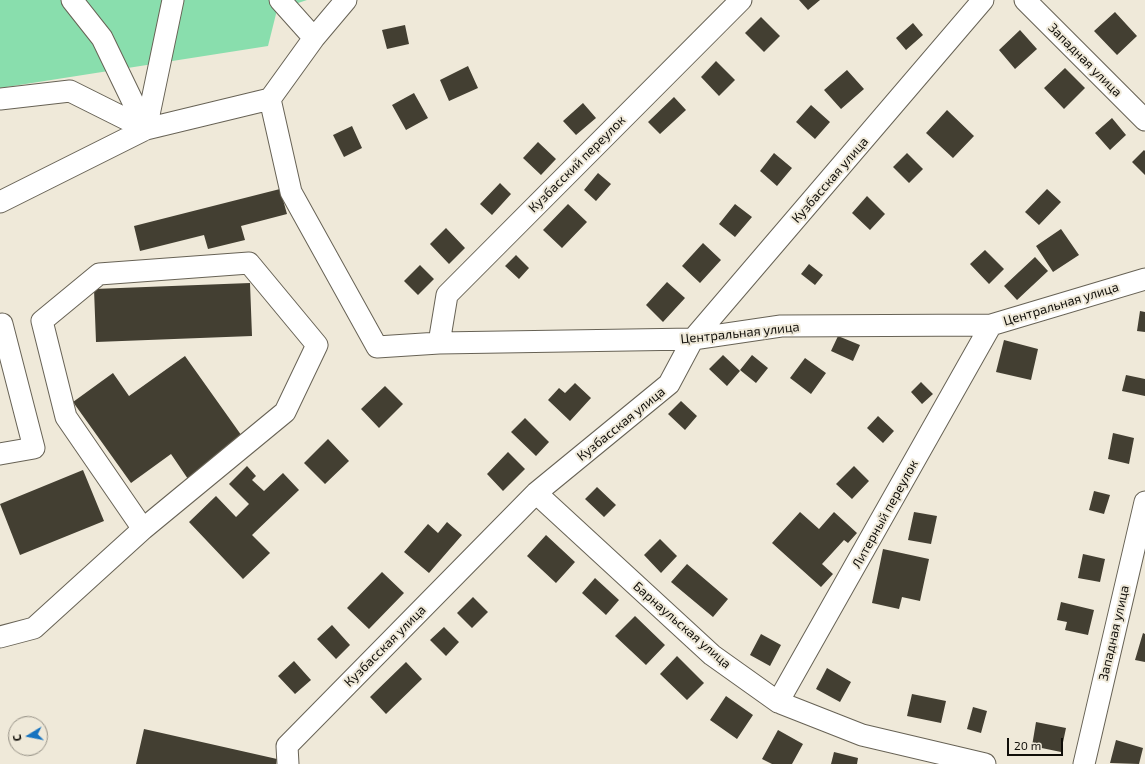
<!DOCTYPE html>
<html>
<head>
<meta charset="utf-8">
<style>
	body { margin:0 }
	#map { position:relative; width:1145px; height:764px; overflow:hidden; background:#efe9d9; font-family:"Exo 2",sans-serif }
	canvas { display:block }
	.north { position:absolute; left:8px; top:716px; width:40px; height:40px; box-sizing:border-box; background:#efe9d9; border:1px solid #969186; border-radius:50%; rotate:260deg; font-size:11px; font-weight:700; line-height:16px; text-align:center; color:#100e09 }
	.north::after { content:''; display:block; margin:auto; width:14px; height:18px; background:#1573c0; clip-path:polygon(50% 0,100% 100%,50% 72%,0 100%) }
	.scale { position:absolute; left:1007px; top:738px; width:56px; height:18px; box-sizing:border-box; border:2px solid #100e09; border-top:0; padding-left:5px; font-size:12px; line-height:14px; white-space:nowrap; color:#100e09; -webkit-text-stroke:3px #efe9d9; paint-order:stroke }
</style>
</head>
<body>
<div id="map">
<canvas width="1145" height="764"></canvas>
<div class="north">С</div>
<div class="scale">20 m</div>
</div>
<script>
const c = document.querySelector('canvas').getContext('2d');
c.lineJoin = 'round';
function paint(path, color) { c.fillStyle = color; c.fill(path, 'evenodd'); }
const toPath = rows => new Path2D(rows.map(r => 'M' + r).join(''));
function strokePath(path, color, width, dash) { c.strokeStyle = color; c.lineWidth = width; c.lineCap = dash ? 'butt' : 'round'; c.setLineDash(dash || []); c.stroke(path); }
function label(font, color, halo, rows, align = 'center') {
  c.font = font + ' "Exo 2",sans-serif'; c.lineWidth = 4; c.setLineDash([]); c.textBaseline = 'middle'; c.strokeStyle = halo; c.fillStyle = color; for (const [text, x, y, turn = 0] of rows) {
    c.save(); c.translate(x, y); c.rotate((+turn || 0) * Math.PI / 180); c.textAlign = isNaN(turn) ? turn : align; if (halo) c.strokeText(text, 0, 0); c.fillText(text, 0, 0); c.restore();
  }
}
const green = toPath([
	[0,0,307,0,277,10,268,46,0,88]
]);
const building = toPath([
	[799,0,820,0,808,10],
	[1115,12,1137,36,1117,55,1094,31],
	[761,17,780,36,764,52,745,33],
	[913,23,923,35,906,50,896,38],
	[405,25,409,44,387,49,382,30],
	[1020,30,1037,49,1015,69,999,50],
	[716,61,735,80,719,96,701,77],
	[468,66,478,88,449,101,440,80],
	[1065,68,1085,88,1064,109,1044,88],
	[847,70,864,89,841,109,824,90],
	[414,93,428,118,406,130,392,105],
	[674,97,686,110,660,134,648,122],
	[583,103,596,118,576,135,563,121],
	[811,105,830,122,815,139,796,122],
	[947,110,974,136,953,158,926,133],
	[1112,118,1126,135,1110,150,1095,133],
	[352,126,362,148,344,157,333,135],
	[538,142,556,159,541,175,523,158],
	[1144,150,1145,151,1145,175,1132,162],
	[774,153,792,168,777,186,760,171],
	[907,153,923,169,909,183,893,167],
	[598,173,611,184,596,201,584,190],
	[500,183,511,194,492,215,480,204],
	[280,189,287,214,241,226,245,240,208,249,204,235,140,251,134,226],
	[1047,189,1061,202,1039,225,1025,212],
	[867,196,885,214,870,230,852,213],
	[568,204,587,222,562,248,543,230],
	[735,204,752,217,735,237,719,224],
	[446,228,465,248,449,264,430,244],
	[1061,229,1079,255,1053,272,1036,246],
	[703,243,721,260,700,283,682,266],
	[985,250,1004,269,989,284,970,264],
	[516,255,529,268,519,279,505,266],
	[1035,257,1048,271,1017,300,1004,286],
	[809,264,823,275,815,285,801,274],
	[420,265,434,279,418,295,404,281],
	[667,282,685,298,663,322,646,305],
	[250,283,252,336,96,342,94,289],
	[1140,311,1145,312,1145,332,1137,331],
	[838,336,860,345,853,361,831,351],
	[1004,340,1038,349,1031,380,996,372],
	[723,355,740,371,727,386,709,369],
	[752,355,768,368,756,383,740,370],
	[185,356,244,439,188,479,171,454,131,483,73,402,113,373,129,396],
	[805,358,826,373,811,394,790,378],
	[1126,375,1145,379,1145,396,1122,391],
	[921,382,933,394,922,404,911,392],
	[575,383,591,398,570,421,548,400,559,388,565,393],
	[385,386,403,404,379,428,361,409],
	[681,401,697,416,685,430,668,414],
	[878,416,894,431,883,443,867,428],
	[525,418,549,442,536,456,511,432],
	[1113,433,1134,438,1129,464,1108,459],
	[328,439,349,461,325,484,304,463],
	[508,452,525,469,503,491,487,474],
	[247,466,256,476,252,480,264,491,283,473,299,490,252,535,270,553,243,579,189,522,216,496,236,517,249,504,229,484],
	[854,466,869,481,852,499,836,484],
	[83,470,104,521,20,555,0,504],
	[597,487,616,505,604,517,585,499],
	[1094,491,1110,495,1104,514,1089,510],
	[800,512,819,529,834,512,857,533,848,543,844,540,822,564,833,574,821,587,772,543],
	[914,512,937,516,931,544,908,540],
	[447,522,462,535,429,573,404,552,428,524,438,533],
	[546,535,575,562,556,583,527,556],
	[660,539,677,556,661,573,644,555],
	[883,549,929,559,920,601,902,597,899,609,872,603],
	[1083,554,1105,559,1100,582,1078,578],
	[687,564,728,599,713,617,671,582],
	[382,572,404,593,369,629,347,608],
	[595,578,619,600,606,615,582,593],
	[473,597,488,612,472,628,457,613],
	[1061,602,1094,610,1088,635,1065,630,1067,622,1057,620],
	[635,616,665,645,646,665,615,636],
	[332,625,350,645,336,659,317,639],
	[444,627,459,642,446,656,430,640],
	[1143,633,1145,634,1145,662,1135,660],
	[761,634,781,645,770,666,750,655],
	[677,656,704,683,687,700,660,674],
	[294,661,311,680,295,694,278,676],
	[406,662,422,679,386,714,370,697],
	[827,668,851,682,840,702,816,689],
	[912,694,946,701,941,723,907,716],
	[726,696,753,715,737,739,710,720],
	[973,707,987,711,981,733,967,729],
	[1036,722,1066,728,1061,752,1032,746],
	[144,729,277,759,276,764,136,764],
	[778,730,803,744,792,764,772,764,762,759],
	[1116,740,1143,748,1139,764,1110,763],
	[834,752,858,758,857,764,831,764]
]);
const minor = toPath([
	[72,0,102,38,146,129],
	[280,0,314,38],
	[1025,0,1145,120],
	[0,99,70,91,146,129],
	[270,99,291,192,377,347,439,343,693,339,781,326,991,325,1145,279],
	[146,129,173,0],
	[0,202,146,129,270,99,314,38,346,0],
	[439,343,447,295,741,0],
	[0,454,34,448,2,324],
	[536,493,712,655,778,702,862,735,985,764],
	[0,637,34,628,143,529,285,412,317,345,249,263,99,274,42,321,66,417,143,529],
	[778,702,991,325],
	[288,764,287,746,536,493,669,384,693,339,983,0],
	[1084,764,1145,502]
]);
const streetNames = [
	["Западная улица",1085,60,45],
	["Кузбасский переулок",577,164,-45],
	["Кузбасская улица",830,180,-49],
	["Центральная улица",1061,304,-17],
	["Центральная улица",740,333,-6],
	["Кузбасская улица",621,424,-39],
	["Литерный переулок",885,514,-61],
	["Барнаульская улица",682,625,41],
	["Западная улица",1114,633,-77],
	["Кузбасская улица",385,646,-45]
];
paint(green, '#89dead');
paint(building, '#433f32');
strokePath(minor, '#676255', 23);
strokePath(minor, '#fff', 21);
label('13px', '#100e09', '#efe9d9', streetNames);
</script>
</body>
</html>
